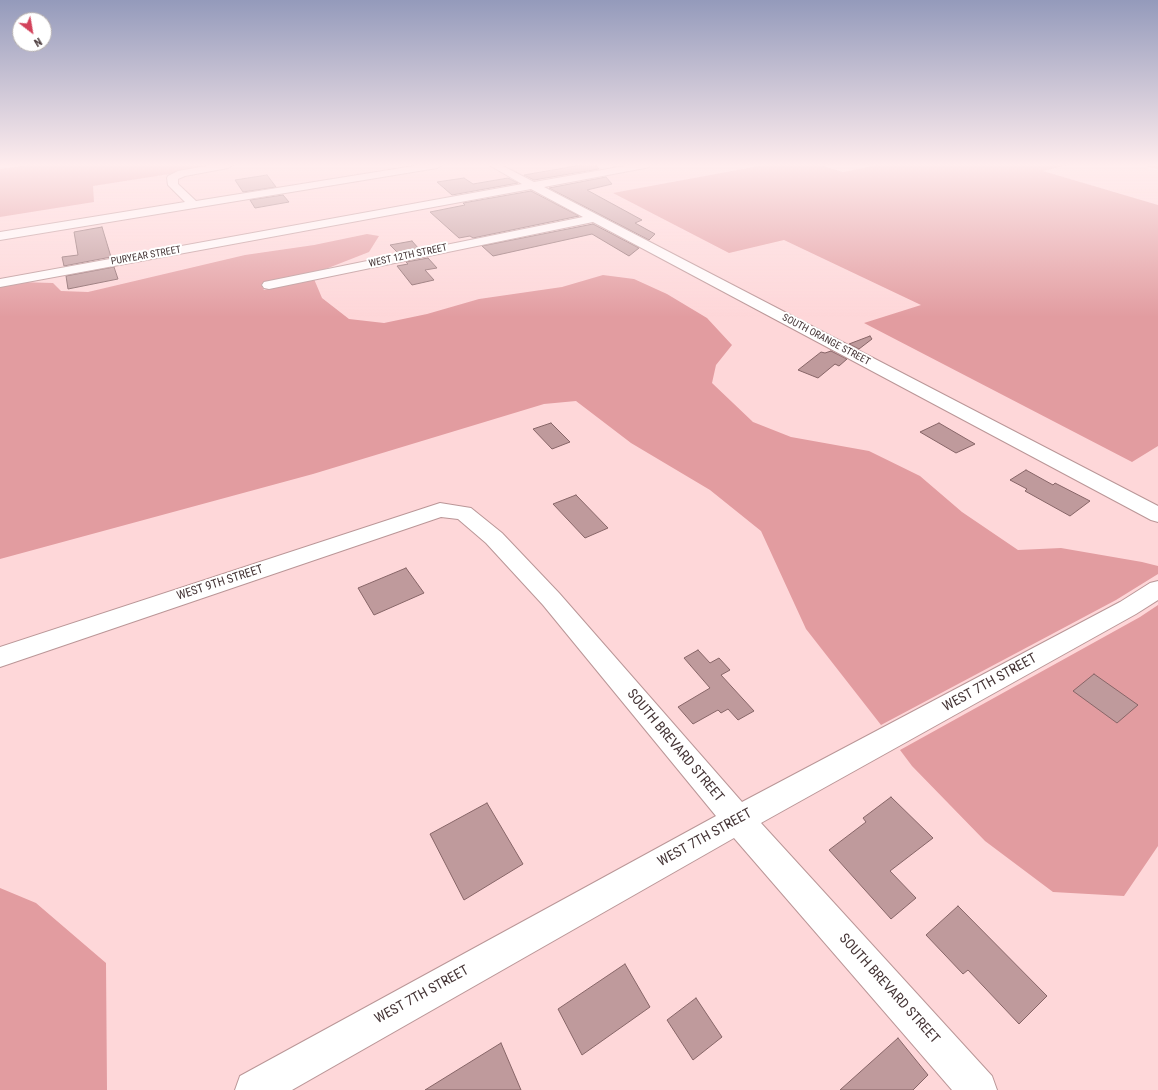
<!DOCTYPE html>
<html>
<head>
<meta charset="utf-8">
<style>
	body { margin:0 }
	#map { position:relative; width:1158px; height:1090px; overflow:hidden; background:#fed7d9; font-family:"Roboto Condensed",sans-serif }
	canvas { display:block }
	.north { position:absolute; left:12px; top:12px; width:40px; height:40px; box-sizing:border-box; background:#fff; border:1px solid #b5afaf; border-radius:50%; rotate:149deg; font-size:11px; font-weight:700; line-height:16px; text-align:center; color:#463637 }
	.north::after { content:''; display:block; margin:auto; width:14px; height:18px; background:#d2425b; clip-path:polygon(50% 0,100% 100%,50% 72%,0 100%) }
</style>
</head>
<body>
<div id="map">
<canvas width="1158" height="1090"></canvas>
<div class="north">N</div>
</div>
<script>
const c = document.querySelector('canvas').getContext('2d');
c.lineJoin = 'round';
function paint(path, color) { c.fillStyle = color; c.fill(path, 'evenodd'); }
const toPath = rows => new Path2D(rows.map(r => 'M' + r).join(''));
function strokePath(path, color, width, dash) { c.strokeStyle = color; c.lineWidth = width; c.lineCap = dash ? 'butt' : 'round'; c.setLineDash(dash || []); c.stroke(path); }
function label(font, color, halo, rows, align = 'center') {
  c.font = font + ' "Roboto Condensed",sans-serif'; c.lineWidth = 4; c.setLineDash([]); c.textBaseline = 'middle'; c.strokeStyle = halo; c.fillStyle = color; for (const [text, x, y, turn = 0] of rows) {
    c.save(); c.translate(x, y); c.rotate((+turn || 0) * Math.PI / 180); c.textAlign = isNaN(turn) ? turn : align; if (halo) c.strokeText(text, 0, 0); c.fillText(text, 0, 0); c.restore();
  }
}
const green = toPath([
	[29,165,217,165,176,173,93,186,94,202,0,217,0,169],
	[764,165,820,165,843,172,878,165,1068,165,1043,171,1158,205,1158,446,1132,462,864,323,921,305,784,240,729,253,613,193],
	[367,234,379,236,369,252,318,272,261,284,264,290,314,279,322,298,349,319,384,323,427,314,479,299,562,287,603,275,634,279,667,294,707,318,732,345,716,365,712,383,753,422,791,437,869,451,920,476,962,512,1018,550,1061,548,1142,562,1158,566,1158,574,1116,600,881,725,806,629,761,531,710,490,631,443,576,401,544,404,313,474,0,559,0,285,19,282,53,283,61,291,88,292,245,255,314,245],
	[1158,605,1158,846,1124,896,1053,892,985,841,912,766,900,750,1140,617],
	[0,888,36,903,106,963,107,1090,0,1090]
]);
const building = toPath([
	[581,165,596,165,599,169,534,180,524,175,581,165],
	[267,175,276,187,243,192,235,180,267,175],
	[606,177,612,184,587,190,642,220,635,223,655,234,649,240,549,188,606,177],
	[464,178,473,184,508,178,518,183,452,195,437,182,464,178],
	[531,191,579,216,473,238,470,236,459,238,430,212,465,205,463,203,531,191],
	[283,195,289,202,255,208,250,200,283,195],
	[593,224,639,248,629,256,592,234,493,256,482,246,593,224],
	[102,227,111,257,64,266,62,257,78,255,74,232,102,227],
	[412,241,419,249,398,253,390,245,412,241],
	[428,258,437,268,425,270,434,280,412,285,397,266,408,264,406,262,428,258],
	[114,267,118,279,68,289,66,276,114,267],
	[870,336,872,339,859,349,849,344,870,336],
	[831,351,847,359,839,366,835,364,818,378,798,370,821,352,825,353,831,351],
	[551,423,570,442,552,449,533,429,551,423],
	[939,423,975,444,956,453,920,432,939,423],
	[1026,470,1053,485,1055,483,1090,501,1070,516,1025,491,1027,489,1010,480,1026,470],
	[576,495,608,528,585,538,553,504,576,495],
	[406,568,424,593,374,615,358,588,406,568],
	[698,650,710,663,719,658,730,670,721,675,754,711,738,720,728,709,721,713,718,710,693,724,678,707,710,688,684,658,698,650],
	[1094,674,1138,705,1117,723,1073,691,1094,674],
	[891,797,933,838,890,871,916,898,891,919,829,850,866,822,863,818,891,797],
	[487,803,523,864,464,900,430,834,487,803],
	[958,906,1047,996,1019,1024,968,970,963,974,926,935,958,906],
	[625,964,650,1007,582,1055,558,1009,625,964],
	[696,998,722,1037,693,1060,667,1020,696,998],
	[898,1038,928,1075,913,1090,840,1090,898,1038],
	[501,1043,521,1090,425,1090,501,1043]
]);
const minor = toPath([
	[212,165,233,165,228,168,185,176,178,179,178,184,196,201,420,165,442,165,437,168,0,240,0,232,185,202,168,185,167,178,168,176,178,171,212,165],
	[489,165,501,165,534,182,630,165,650,165,649,167,645,168,544,187,1158,506,1158,522,1151,520,593,222,269,289,264,288,262,285,264,282,269,281,583,217,531,189,0,287,0,279,522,184,489,165],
	[440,503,471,508,502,533,559,593,742,802,1120,602,1150,583,1158,581,1158,600,1136,614,761,823,992,1076,997,1090,952,1090,734,838,292,1090,235,1090,240,1076,716,816,543,605,486,543,458,519,441,517,0,667,0,647,440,503]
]);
const major = toPath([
	[1147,165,1158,165,1158,169,1148,167,1147,165]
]);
const farStreetnames = [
	["PURYEAR STREET",146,256,-10],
	["WEST 12TH STREET",408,256,-12],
	["SOUTH ORANGE STREET",826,340,28]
];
const streetNames = [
	["WEST 9TH STREET",220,583,-18]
];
const nearStreetnames = [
	["WEST 7TH STREET",990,683,-29],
	["SOUTH BREVARD STREET",675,746,50],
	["WEST 7TH STREET",705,838,-29],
	["SOUTH BREVARD STREET",889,989,48],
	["WEST 7TH STREET",422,995,-29]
];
paint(green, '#e29ca0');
paint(building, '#bf9a9c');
strokePath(building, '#876567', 1);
strokePath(minor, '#ba9697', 2);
strokePath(major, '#fff', 2);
paint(minor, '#fff');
paint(major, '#f0bdc1');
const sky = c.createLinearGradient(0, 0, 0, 317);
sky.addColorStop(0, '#949abb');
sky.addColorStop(0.52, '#ffedee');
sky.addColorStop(1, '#ffedee00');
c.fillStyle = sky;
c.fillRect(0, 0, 1158, 317);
label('10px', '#463637', '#fff', farStreetnames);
label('12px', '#463637', '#fff', streetNames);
label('14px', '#463637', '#fff', nearStreetnames);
</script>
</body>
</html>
